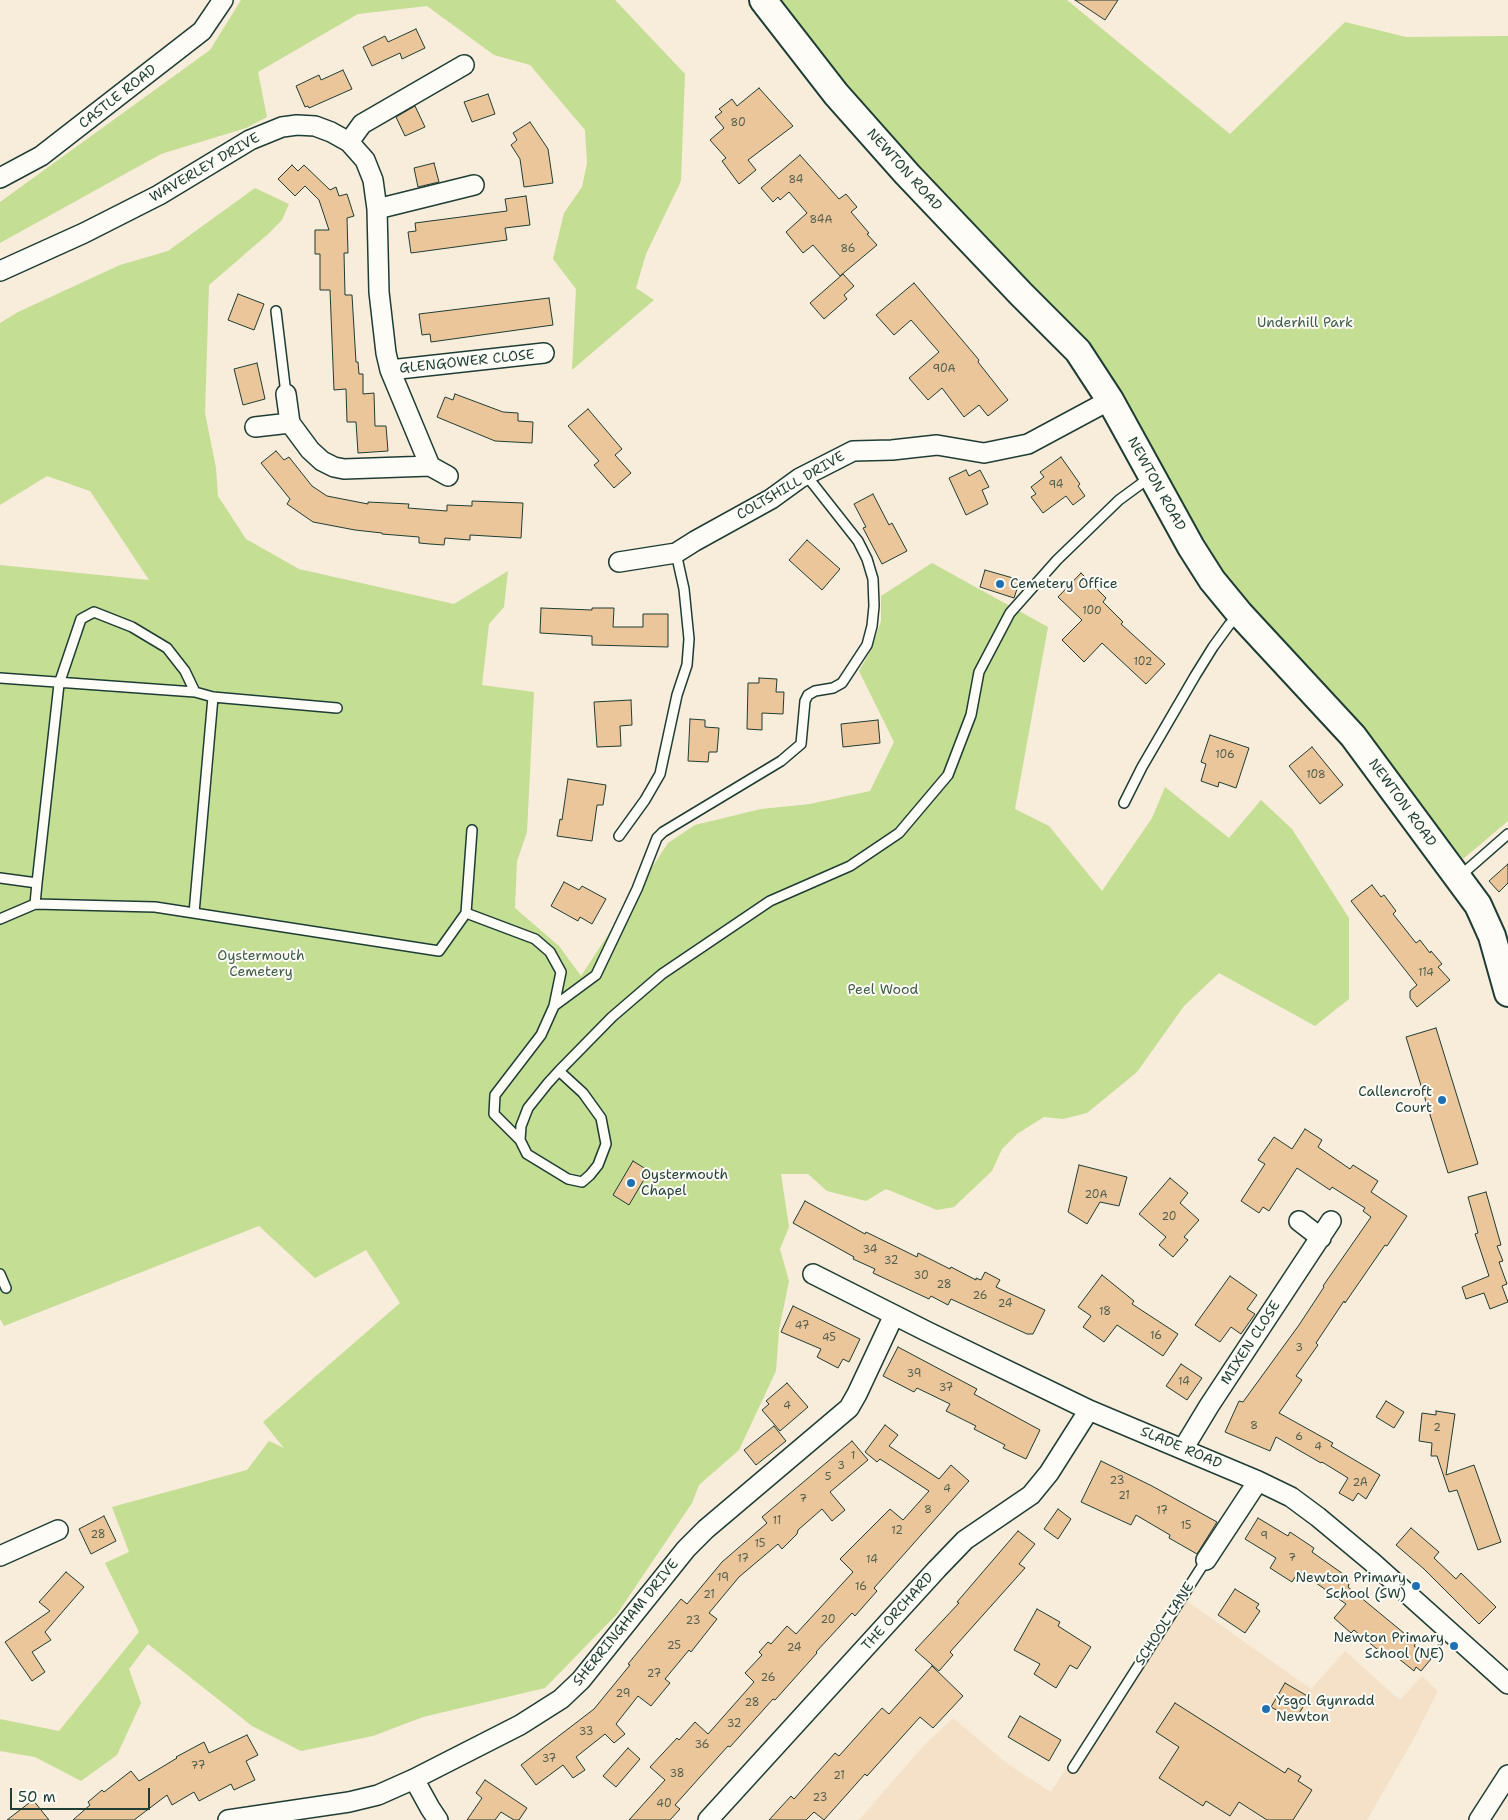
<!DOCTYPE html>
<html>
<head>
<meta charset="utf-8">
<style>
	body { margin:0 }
	#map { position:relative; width:1508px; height:1820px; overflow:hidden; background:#f8ecdb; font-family:"Shantell Sans",sans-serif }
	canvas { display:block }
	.scale { position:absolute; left:10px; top:1788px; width:140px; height:22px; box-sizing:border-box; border:2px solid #1f3d34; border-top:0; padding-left:6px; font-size:15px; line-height:18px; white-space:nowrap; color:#1f3d34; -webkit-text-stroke:4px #fdfcf7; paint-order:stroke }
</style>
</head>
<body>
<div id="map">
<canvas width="1508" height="1820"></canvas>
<div class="scale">50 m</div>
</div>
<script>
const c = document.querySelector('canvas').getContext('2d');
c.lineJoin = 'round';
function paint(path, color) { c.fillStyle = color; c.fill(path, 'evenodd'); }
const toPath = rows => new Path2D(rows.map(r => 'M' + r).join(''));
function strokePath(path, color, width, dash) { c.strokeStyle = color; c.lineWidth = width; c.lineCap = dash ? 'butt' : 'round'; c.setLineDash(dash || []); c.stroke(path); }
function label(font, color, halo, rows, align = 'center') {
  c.font = font + ' "Shantell Sans",sans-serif'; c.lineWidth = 4; c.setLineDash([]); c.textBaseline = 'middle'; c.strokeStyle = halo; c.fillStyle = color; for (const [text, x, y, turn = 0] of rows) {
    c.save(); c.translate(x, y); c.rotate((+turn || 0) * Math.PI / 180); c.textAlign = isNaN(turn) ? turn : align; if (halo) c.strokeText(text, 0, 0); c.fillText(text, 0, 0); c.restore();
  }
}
const built = toPath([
	[1177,1594,1311,1689,1345,1651,1400,1700,1422,1676,1438,1691,1413,1740,1367,1820,859,1820,925,1744,953,1718,1009,1765,1051,1792]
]);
const green = toPath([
	[241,0,615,0,685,74,681,181,646,254,636,288,654,300,572,370,576,289,553,259,564,213,582,187,587,163,585,130,530,65,494,55,427,6,358,14,258,72,267,117,246,128,161,154,0,243,0,202,210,50],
	[775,0,1067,0,1230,134,1345,22,1406,37,1508,36,1508,821,1463,859,1397,773,1329,691,1246,607,1200,541,1113,396,938,200],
	[255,188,289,204,282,220,267,235,209,285,205,413,216,468,218,496,246,539,299,569,454,604,508,571,504,607,489,624,482,685,534,692,527,832,517,861,515,908,559,946,581,976,668,843,695,825,761,809,810,804,870,791,894,742,859,671,871,650,881,621,881,596,932,563,1048,627,1015,809,1049,826,1102,891,1152,818,1165,787,1229,838,1261,800,1292,829,1349,918,1349,999,1315,1026,1219,973,1184,1006,1137,1072,1087,1113,1063,1119,1044,1117,1017,1134,1002,1149,992,1171,954,1207,937,1210,886,1189,866,1201,827,1191,808,1174,781,1174,789,1227,780,1249,789,1281,779,1330,776,1371,739,1450,699,1485,692,1503,617,1614,545,1688,423,1717,373,1736,301,1751,252,1726,148,1644,129,1669,141,1703,117,1755,81,1781,35,1757,0,1751,0,1719,59,1731,139,1632,105,1563,129,1552,112,1507,247,1470,269,1441,284,1448,263,1422,400,1303,366,1250,315,1278,259,1226,4,1326,0,1319,0,565,149,580,90,491,47,476,0,505,0,323,18,312,120,265,168,251]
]);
const building = toPath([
	[1075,0,1118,0,1105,20,1075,0],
	[416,29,425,48,402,59,400,53,372,66,363,47,385,36,388,42,416,29],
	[343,70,352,89,309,108,308,106,305,107,296,86,319,75,321,80,343,70],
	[759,88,793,126,748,160,756,170,739,184,722,161,726,158,710,140,724,128,715,117,722,112,719,109,732,99,737,106,759,88],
	[488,94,495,114,472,122,464,102,488,94],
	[415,106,425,127,405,136,396,117,415,106],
	[530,122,548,149,553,183,524,187,520,159,511,145,517,140,513,133,530,122],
	[800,155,839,199,846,194,857,207,851,212,869,233,867,234,877,245,840,276,813,245,803,253,786,232,807,213,789,192,780,200,778,197,773,202,761,188,800,155],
	[434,163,439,182,418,187,414,168,434,163],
	[292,165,298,171,304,165,330,190,336,187,339,196,347,194,354,216,347,218,348,253,344,253,345,295,352,295,356,362,358,362,359,374,363,374,363,394,374,393,375,426,386,426,388,451,358,453,356,422,347,422,346,389,334,390,330,290,320,290,320,254,315,254,315,230,329,230,319,200,305,186,295,196,278,179,292,165],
	[526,196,530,225,505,228,507,240,411,253,408,232,416,231,415,223,507,211,505,199,526,196],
	[843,274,854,286,844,295,847,299,824,319,810,303,843,274],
	[914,283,979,360,978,362,1008,400,988,416,979,405,964,417,942,388,928,400,909,378,939,352,911,320,894,335,876,315,914,283],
	[238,294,264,304,254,330,228,320,238,294],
	[549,298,553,325,431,342,430,334,422,335,419,314,549,298],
	[257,363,265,399,243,405,234,369,257,363],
	[455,394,503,412,518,413,518,421,533,422,532,443,495,441,437,417,445,397,453,400,455,394],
	[588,409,622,449,615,455,631,473,614,488,594,465,599,461,568,426,588,409],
	[276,451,284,460,289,457,312,486,327,496,368,504,368,502,409,504,408,508,447,511,447,505,472,506,472,501,523,503,521,538,470,535,470,540,445,538,444,545,430,544,419,543,419,537,382,534,382,533,355,530,313,522,287,504,290,499,261,463,276,451],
	[1061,457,1080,484,1078,486,1085,496,1073,505,1066,496,1043,513,1031,497,1036,494,1031,487,1044,477,1040,472,1061,457],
	[966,470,969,476,980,470,989,487,982,490,988,504,966,515,949,478,966,470],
	[873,494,889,525,892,523,907,551,882,564,863,528,866,527,854,504,873,494],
	[807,540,840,569,822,590,789,560,807,540],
	[985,570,1020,580,1014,598,980,587,985,570],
	[1081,573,1106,598,1103,602,1123,622,1121,624,1165,664,1146,684,1102,643,1084,662,1062,640,1082,620,1058,597,1081,573],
	[541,608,592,610,592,608,614,608,613,627,643,627,643,614,668,614,668,647,592,645,592,636,540,633,541,608],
	[759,678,777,679,776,692,784,692,783,714,762,713,762,730,747,729,748,683,759,683,759,678],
	[631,700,632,725,620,726,621,746,597,747,594,702,631,700],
	[690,719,705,720,705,727,719,728,717,752,709,752,708,762,688,761,690,719],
	[878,720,880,743,843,747,841,724,878,720],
	[1210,735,1249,748,1236,788,1219,782,1218,787,1201,781,1206,764,1201,762,1210,735],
	[1312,747,1343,785,1320,804,1289,766,1312,747],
	[568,779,606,785,603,805,597,805,592,841,557,836,560,819,562,820,568,779],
	[1508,864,1508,883,1499,892,1489,881,1508,864],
	[564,882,579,890,582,886,606,899,592,924,580,917,578,921,551,906,564,882],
	[1372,885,1381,897,1384,895,1396,911,1393,914,1416,943,1420,940,1430,953,1431,951,1442,964,1438,967,1450,980,1417,1007,1410,998,1410,991,1417,985,1351,901,1372,885],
	[1436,1028,1478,1164,1448,1173,1406,1037,1436,1028],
	[1305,1129,1322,1140,1318,1147,1350,1169,1353,1165,1378,1181,1371,1192,1407,1216,1387,1246,1385,1245,1345,1303,1344,1301,1316,1343,1318,1345,1296,1376,1302,1380,1279,1413,1333,1443,1331,1446,1380,1475,1366,1499,1358,1493,1353,1501,1339,1493,1348,1478,1322,1462,1321,1463,1276,1437,1270,1451,1225,1432,1239,1401,1243,1402,1299,1325,1324,1287,1323,1286,1371,1217,1363,1211,1365,1208,1332,1187,1330,1190,1297,1168,1269,1211,1263,1207,1259,1213,1241,1201,1265,1164,1258,1160,1274,1137,1292,1149,1305,1129],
	[633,1161,649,1171,629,1205,613,1195,633,1161],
	[1079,1165,1127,1177,1119,1206,1100,1202,1087,1224,1068,1212,1079,1165],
	[1170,1178,1188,1193,1180,1203,1199,1220,1184,1237,1188,1240,1173,1257,1159,1245,1166,1237,1139,1214,1170,1178],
	[1486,1192,1501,1245,1497,1246,1503,1261,1499,1262,1507,1284,1502,1286,1508,1302,1490,1309,1484,1293,1466,1299,1462,1287,1489,1276,1475,1234,1478,1233,1468,1197,1486,1192],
	[805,1201,865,1234,866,1232,917,1257,918,1253,950,1269,951,1267,976,1280,976,1278,981,1280,985,1272,1000,1280,996,1287,1045,1310,1033,1334,1027,1334,951,1299,948,1305,931,1296,929,1299,873,1273,875,1269,853,1259,854,1257,793,1223,805,1201],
	[1102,1275,1134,1301,1132,1304,1178,1334,1163,1356,1117,1325,1104,1342,1083,1327,1091,1316,1078,1307,1102,1275],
	[1230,1276,1257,1295,1247,1309,1255,1314,1241,1334,1231,1327,1220,1342,1195,1325,1230,1276],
	[793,1306,860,1339,849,1362,843,1359,838,1368,817,1357,821,1349,781,1332,793,1306],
	[898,1347,977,1389,974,1394,1040,1430,1026,1459,1003,1448,1005,1445,974,1429,976,1426,946,1411,950,1404,917,1388,914,1392,883,1376,898,1347],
	[1181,1364,1202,1378,1187,1400,1166,1386,1181,1364],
	[787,1383,808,1407,780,1431,762,1410,769,1404,766,1401,787,1383],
	[1386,1401,1404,1412,1394,1428,1376,1417,1386,1401],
	[1436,1411,1455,1414,1446,1475,1474,1465,1501,1542,1478,1550,1457,1490,1449,1492,1437,1456,1431,1456,1432,1443,1419,1441,1422,1413,1436,1415,1436,1411],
	[885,1425,898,1435,889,1446,939,1479,951,1465,969,1481,874,1588,877,1591,855,1616,852,1613,816,1652,817,1653,775,1700,773,1699,730,1747,728,1746,700,1777,675,1805,680,1809,670,1820,629,1820,665,1780,650,1767,677,1738,679,1740,695,1722,708,1734,754,1682,745,1673,762,1655,759,1652,768,1642,771,1644,787,1626,796,1634,853,1572,840,1559,890,1509,903,1520,929,1491,880,1459,877,1462,865,1452,885,1425],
	[774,1426,786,1441,756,1465,744,1450,774,1426],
	[852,1441,868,1460,830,1492,845,1510,832,1521,822,1509,798,1530,797,1534,782,1549,778,1544,739,1577,709,1613,717,1619,691,1652,689,1650,665,1679,670,1683,651,1706,638,1696,616,1724,625,1734,614,1743,605,1734,576,1757,585,1770,573,1778,563,1765,536,1785,521,1765,594,1709,630,1665,628,1664,681,1599,687,1604,722,1562,767,1523,762,1517,852,1441],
	[1101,1461,1152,1486,1217,1522,1197,1554,1169,1538,1170,1535,1136,1515,1131,1525,1081,1502,1101,1461],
	[1058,1509,1071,1519,1058,1539,1044,1529,1058,1509],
	[104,1516,116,1541,91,1554,79,1529,104,1516],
	[1258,1518,1288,1536,1290,1532,1314,1548,1312,1552,1346,1576,1343,1580,1349,1584,1348,1587,1416,1643,1414,1646,1431,1659,1421,1671,1416,1667,1414,1671,1393,1654,1389,1659,1354,1630,1351,1633,1334,1618,1346,1604,1299,1571,1292,1582,1270,1568,1276,1558,1245,1539,1258,1518],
	[1411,1528,1439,1552,1434,1558,1456,1579,1461,1573,1496,1607,1479,1624,1424,1569,1396,1545,1411,1528],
	[1018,1531,1035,1544,1019,1564,1025,1568,950,1652,953,1655,939,1671,915,1650,959,1603,957,1602,1018,1531],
	[66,1572,84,1587,45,1632,51,1640,32,1652,45,1672,32,1681,5,1642,50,1611,39,1602,66,1572],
	[1235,1589,1259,1604,1256,1608,1260,1611,1245,1633,1218,1615,1235,1589],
	[1037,1609,1060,1622,1058,1626,1091,1647,1077,1669,1070,1665,1056,1688,1034,1674,1040,1664,1014,1650,1037,1609],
	[932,1666,963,1696,933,1728,920,1717,867,1776,865,1774,824,1820,814,1812,806,1820,769,1820,791,1796,794,1799,835,1753,839,1756,882,1708,889,1714,932,1666],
	[1285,1683,1309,1697,1295,1720,1271,1707,1285,1683],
	[1175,1703,1285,1773,1288,1768,1301,1776,1298,1781,1312,1790,1293,1820,1267,1820,1239,1802,1230,1816,1206,1801,1203,1806,1159,1778,1179,1747,1156,1732,1175,1703],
	[1020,1716,1061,1740,1049,1761,1008,1737,1020,1716],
	[247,1735,258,1755,246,1761,255,1780,234,1790,231,1784,199,1801,194,1792,172,1805,167,1795,134,1820,73,1820,90,1805,88,1802,102,1790,104,1792,131,1771,139,1781,177,1758,176,1757,204,1742,209,1753,247,1735],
	[628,1748,640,1759,616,1787,603,1776,628,1748],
	[485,1780,527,1808,519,1820,514,1820,501,1812,495,1820,467,1820,482,1798,476,1793,485,1780],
	[33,1800,49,1820,7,1820,33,1800]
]);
const lane = toPath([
	[276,311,286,394],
	[0,678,195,692,213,697,337,708],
	[1124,803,1142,767,1195,676,1213,647,1229,625,1238,616],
	[619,836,645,800,660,774,677,695,687,665,689,639,684,589,676,553],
	[1460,876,1508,834],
	[0,878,37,883,59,684,81,619,94,612,132,627,167,648,185,671,195,692],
	[35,904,37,883],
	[194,913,213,697],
	[466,913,535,939,550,952,561,972,554,1006,541,1035,495,1095,494,1114,520,1140],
	[0,919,35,904,155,907,439,951,466,913,472,830],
	[554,1006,596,975,637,889,657,838,663,832,781,761,801,744,805,701,808,695,815,691,833,688,842,683,867,645,872,626,874,606,873,579,867,559,858,541,806,475],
	[559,1071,583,1093,601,1118,606,1144,598,1165,590,1175,582,1182,568,1179,527,1154,520,1140,521,1126,528,1108,548,1083,559,1071,612,1017,662,974,770,901,850,866,899,833,948,775,971,715,979,672,1010,613,1057,560,1119,500,1149,478],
	[0,1274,6,1288],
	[1073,1768,1206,1560]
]);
const street = toPath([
	[349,142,362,124,464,65],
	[0,178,41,156,202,31,223,0],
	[377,209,474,185],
	[0,271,84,233,159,195,250,140,282,127,297,125,315,126,331,132,349,142,365,160,373,180,377,209,379,292,386,353,390,370,430,466],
	[390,370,544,353],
	[286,394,290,423,310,450,322,461,334,467,344,469,430,466,448,476],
	[255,427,290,423],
	[619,562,676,553,695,541,771,499,800,478,853,451,892,450,937,445,984,453,1028,444,1110,400],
	[1299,1221,1321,1238],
	[813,1274,926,1331,1089,1410,1258,1481,1291,1497,1318,1517,1372,1562,1508,1684],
	[1183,1449,1209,1406,1331,1221],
	[0,1556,58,1530],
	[1206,1560,1258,1481],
	[414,1779,430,1808,438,1820],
	[228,1820,349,1802,378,1795,414,1779,520,1725,561,1699,581,1680,686,1549,706,1529,849,1408,857,1394,894,1315],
	[708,1820,937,1569,965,1540,1031,1495,1049,1473,1089,1410],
	[1479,1820,1508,1775]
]);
const secondary = toPath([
	[763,0,836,94,907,174,1021,294,1078,351,1110,400,1191,547,1212,580,1240,614,1353,736,1478,905,1492,936,1508,993]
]);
const markers = [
	[1000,584,5,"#1f6fb2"],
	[1442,1100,5,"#1f6fb2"],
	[631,1183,5,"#1f6fb2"],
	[1416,1586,5,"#1f6fb2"],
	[1454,1646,5,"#1f6fb2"],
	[1266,1709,5,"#1f6fb2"]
];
const numberNames = [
	["80",738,123],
	["84",796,180],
	["84A",821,220],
	["86",848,249],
	["90A",944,369],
	["94",1056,485],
	["100",1092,611],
	["102",1143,662],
	["106",1225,755],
	["108",1316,775],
	["114",1426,973],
	["20A",1096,1195],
	["20",1169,1217],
	["34",870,1250],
	["32",891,1261],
	["30",921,1276],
	["28",944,1285],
	["26",980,1296],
	["24",1005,1304],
	["18",1105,1312],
	["47",802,1326],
	["16",1156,1336],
	["45",829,1338],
	["3",1299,1348],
	["39",914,1374],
	["14",1184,1382],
	["37",946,1388],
	["4",787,1406],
	["8",1254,1426],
	["2",1437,1428],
	["6",1299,1437],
	["4",1318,1447],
	["1",853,1456],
	["3",841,1466],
	["5",828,1477],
	["23",1117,1481],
	["2A",1360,1483],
	["4",947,1489],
	["21",1124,1496],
	["7",803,1499],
	["8",928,1510],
	["17",1162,1511],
	["11",777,1521],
	["15",1186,1526],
	["12",897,1531],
	["28",98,1535],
	["9",1264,1536],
	["15",760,1544],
	["7",1292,1558],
	["17",743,1559],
	["14",872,1560],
	["19",723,1578],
	["16",861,1587],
	["21",709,1595],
	["20",828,1620],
	["23",693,1621],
	["25",674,1646],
	["24",794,1648],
	["27",654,1674],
	["26",768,1678],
	["29",623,1694],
	["28",752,1703],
	["32",734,1724],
	["33",586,1732],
	["36",702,1745],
	["37",549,1759],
	["77",198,1766],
	["38",677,1774],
	["21",839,1776],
	["23",820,1798],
	["40",664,1804]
];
const streetNames = [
	["CASTLE ROAD",118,97,-38],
	["WAVERLEY DRIVE",205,168,-30],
	["NEWTON ROAD",904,170,48],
	["GLENGOWER CLOSE",467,362,-6],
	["NEWTON ROAD",1156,484,61],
	["COLTSHILL DRIVE",791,486,-30],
	["NEWTON ROAD",1402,803,54],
	["MIXEN CLOSE",1251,1343,-57],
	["SLADE ROAD",1181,1448,23],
	["THE ORCHARD",898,1612,-48],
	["SHERRINGHAM DRIVE",626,1623,-51],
	["SCHOOL LANE",1165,1624,-57]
];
const parkNames = [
	["Underhill Park",1305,323],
	["Oystermouth",261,956],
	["Cemetery",261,972],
	["Peel Wood",883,990]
];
const poiNames = [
	["Cemetery Office",1010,584],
	["Callencroft",1432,1092,"right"],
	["Court",1432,1108,"right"],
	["Oystermouth",641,1175],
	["Chapel",641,1191],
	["Newton Primary",1406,1578,"right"],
	["School (SW)",1406,1594,"right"],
	["Newton Primary",1444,1638,"right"],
	["School (NE)",1444,1654,"right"],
	["Ysgol Gynradd",1276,1701],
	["Newton",1276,1717]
];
paint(built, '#f4e1c8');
paint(green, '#c4de94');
paint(building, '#ebc69b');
strokePath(building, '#1f3d34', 1);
strokePath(lane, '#1f3d34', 12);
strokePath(street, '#1f3d34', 22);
strokePath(secondary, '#1f3d34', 30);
strokePath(lane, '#fdfcf7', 9);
strokePath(street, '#fdfcf7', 19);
strokePath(secondary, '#fdfcf7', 26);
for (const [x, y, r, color] of markers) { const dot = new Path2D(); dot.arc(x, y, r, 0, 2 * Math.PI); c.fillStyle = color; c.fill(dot); strokePath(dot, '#fdfcf7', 2); }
label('11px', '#525f4e', null, numberNames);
label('14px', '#1f3d34', '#fdfcf7', streetNames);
label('14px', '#405d47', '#fdfcf7', parkNames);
label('14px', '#1f3d34', '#fdfcf7', poiNames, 'left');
</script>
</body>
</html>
